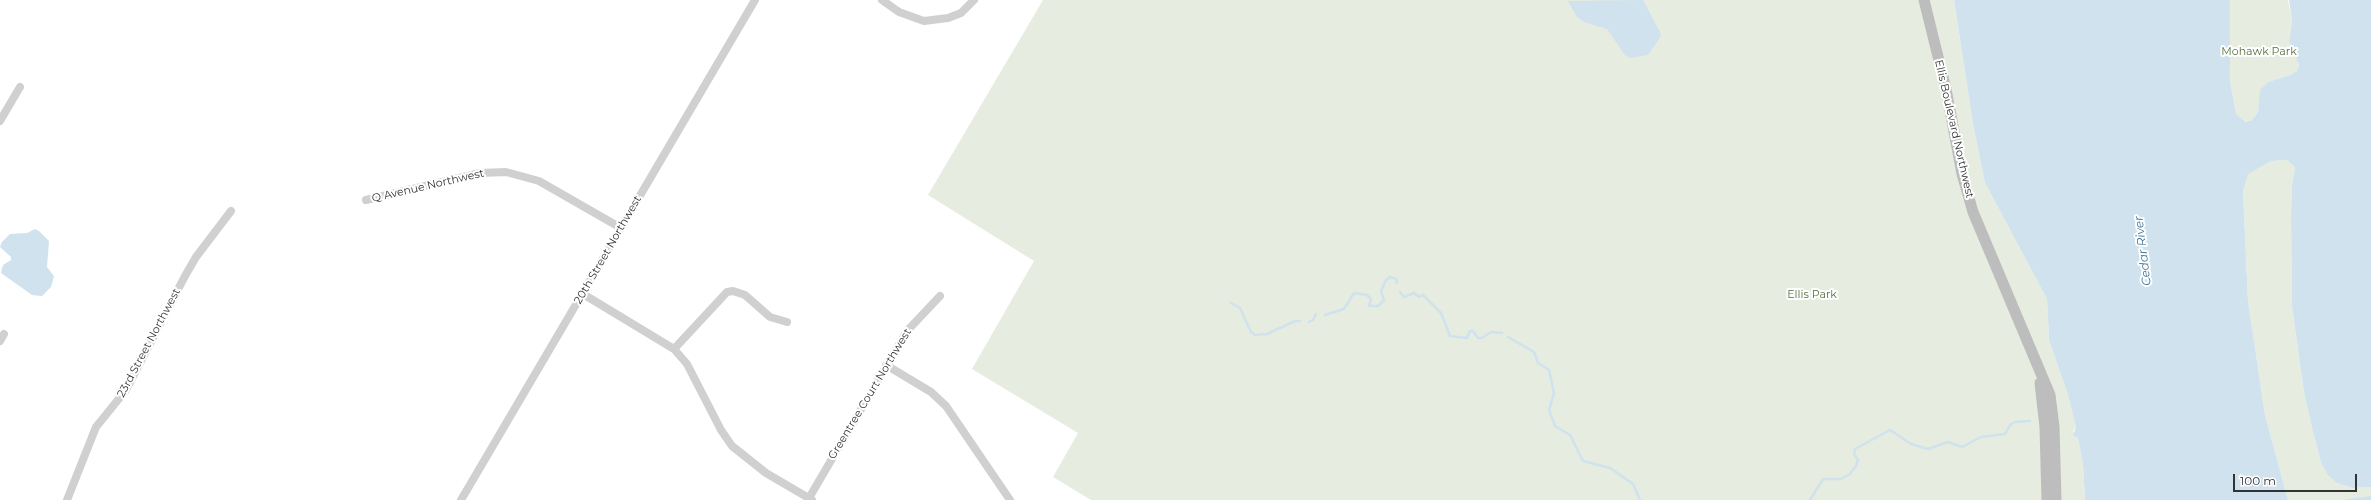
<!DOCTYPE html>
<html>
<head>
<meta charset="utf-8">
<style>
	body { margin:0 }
	#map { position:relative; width:2371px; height:500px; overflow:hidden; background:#fff; font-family:Montserrat,sans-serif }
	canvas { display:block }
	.scale { position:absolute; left:2233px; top:474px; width:124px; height:18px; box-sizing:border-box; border:2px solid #333; border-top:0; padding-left:5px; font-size:12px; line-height:14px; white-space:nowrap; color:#333; -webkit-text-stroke:3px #fff; paint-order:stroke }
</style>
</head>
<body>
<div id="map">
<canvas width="2371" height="500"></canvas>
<div class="scale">100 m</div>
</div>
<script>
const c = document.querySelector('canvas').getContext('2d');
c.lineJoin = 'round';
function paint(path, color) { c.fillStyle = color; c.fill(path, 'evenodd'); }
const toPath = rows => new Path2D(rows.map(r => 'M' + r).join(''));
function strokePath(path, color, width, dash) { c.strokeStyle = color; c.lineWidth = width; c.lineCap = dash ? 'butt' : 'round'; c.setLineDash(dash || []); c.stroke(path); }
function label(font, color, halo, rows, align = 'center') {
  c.font = font + ' Montserrat,sans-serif'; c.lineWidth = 4; c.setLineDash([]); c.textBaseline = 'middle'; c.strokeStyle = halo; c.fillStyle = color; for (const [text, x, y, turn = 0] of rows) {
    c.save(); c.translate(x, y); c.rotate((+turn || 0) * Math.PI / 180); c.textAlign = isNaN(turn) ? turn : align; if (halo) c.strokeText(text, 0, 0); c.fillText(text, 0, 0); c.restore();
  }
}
const green = toPath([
	[1043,0,1954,0,1973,124,1985,183,2047,299,2049,340,2068,395,2076,427,2073,431,2078,437,2083,464,2085,500,1091,500,1053,477,1078,433,972,369,1034,261,928,195],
	[2230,0,2288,0,2292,21,2289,41,2299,65,2297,71,2290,75,2268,82,2261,90,2258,112,2252,120,2244,122,2236,115,2230,81],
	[2287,160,2295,167,2292,185,2291,216,2292,307,2304,392,2312,428,2321,462,2337,483,2352,488,2371,487,2371,500,2288,500,2265,415,2248,301,2243,191,2247,174,2271,161]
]);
const water = toPath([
	[1643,0,1661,34,1659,39,1648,55,1630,58,1625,55,1607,29,1584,22,1577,17,1568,1],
	[1954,0,2230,0,2230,81,2236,114,2245,122,2252,120,2258,112,2260,90,2268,82,2290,75,2297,71,2299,65,2289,41,2292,21,2289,0,2371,0,2371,487,2352,488,2337,483,2328,475,2321,462,2312,428,2304,392,2292,307,2291,216,2292,185,2295,167,2287,160,2271,161,2248,174,2243,191,2248,301,2254,341,2265,415,2288,500,2085,500,2083,464,2078,438,2073,435,2076,427,2068,395,2049,340,2047,299,1985,183,1973,124],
	[35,229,39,231,49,241,47,267,54,276,51,287,42,296,32,295,1,273,3,265,11,260,11,257,0,247,2,242,10,234,27,233],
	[2371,496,2371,500,2344,500,2354,498]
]);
const stream = toPath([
	[1400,292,1404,297,1414,293,1419,297,1423,295,1441,313,1450,336,1467,338,1470,331,1473,331,1478,338,1482,338,1491,332,1502,333],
	[1231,303,1240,308,1251,332,1255,335,1267,334,1295,321,1300,321],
	[1325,315,1344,309,1354,293,1367,295,1371,299,1369,306,1378,306,1384,300,1381,291,1386,280,1390,277,1396,279,1397,283],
	[1309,322,1313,320,1316,314],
	[1508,337,1534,352,1538,363,1549,370,1554,393,1549,410,1555,426,1570,435,1583,461,1610,468,1633,484,1640,500],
	[1810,500,1823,479,1841,479,1850,474,1856,466,1858,460,1854,454,1855,449,1890,430,1911,444,1928,449,1948,442,1962,447,1981,437,2005,434,2010,425,2015,422,2030,421]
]);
const street = toPath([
	[882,0,899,12,924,21,948,18,961,13,974,0],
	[0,121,20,87],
	[366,200,480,173,506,172,539,181,621,228],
	[583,294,674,349,687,364,721,430,732,446,766,473,812,500],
	[0,341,4,334],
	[674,349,727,292,733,291,745,295,770,317,787,322],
	[886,365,931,392,946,406,1010,500],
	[809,498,907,331,940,296],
	[67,500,96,427,126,390,185,276,196,257,231,211],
	[461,500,755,0]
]);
const secondary = toPath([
	[1924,0,1946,89,1962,174,1973,212,2050,395,2054,427,2056,500],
	[2040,383,2045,427,2047,500]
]);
const parkNames = [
	["Mohawk Park",2259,52],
	["Ellis Park",1812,295]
];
const streetNames = [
	["Ellis Boulevard Northwest",1954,129,77],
	["Q Avenue Northwest",428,186,-13],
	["20th Street Northwest",608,250,-60],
	["23rd Street Northwest",149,343,-62],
	["Greentree Court Northwest",870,394,-59]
];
const waterNames = [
	["Cedar River",2143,251,-97]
];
paint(green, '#e6ecdf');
paint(water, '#cfe2ee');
strokePath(stream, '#cfe2ee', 2.5);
strokePath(street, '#d0d0d0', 8);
strokePath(secondary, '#bdbdbd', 11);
label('11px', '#56703f', '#fff', parkNames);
label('11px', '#333', '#fff', streetNames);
label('italic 12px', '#3f7597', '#fff', waterNames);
</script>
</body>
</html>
